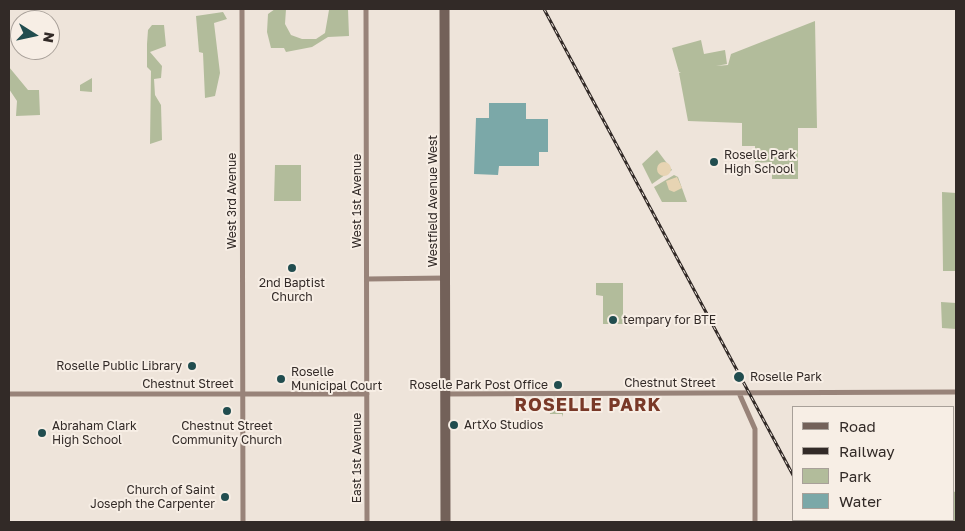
<!DOCTYPE html>
<html>
<head>
<meta charset="utf-8">
<style>
	body { margin:0 }
	#map { position:relative; width:965px; height:531px; overflow:hidden; background:#eee4da; font-family:"Golos Text",sans-serif }
	canvas { display:block }
	.frame { position:absolute; inset:0; border:10px solid #322a27; pointer-events:none }
	.legend { position:absolute; left:792px; top:406px; width:162px; height:115px; box-sizing:border-box; background:#f7eee5; border:1px solid #a8a099; margin:0; padding:6px 9px; list-style:none; font-size:15px; color:#322a27 }
	.legend li { display:flex; align-items:center; gap:10px; height:25px }
	.legend b { width:25px; border:1px solid #a8a099 }
	.north { position:absolute; left:10px; top:10px; width:50px; height:50px; box-sizing:border-box; background:#f7eee5; border:1px solid #a8a099; border-radius:50%; rotate:100deg; font-size:14px; font-weight:700; line-height:20px; text-align:center; color:#322a27 }
	.north::after { content:''; display:block; margin:auto; width:18px; height:22px; background:#214d4f; clip-path:polygon(50% 0,100% 100%,50% 72%,0 100%) }
</style>
</head>
<body>
<div id="map">
<canvas width="965" height="531"></canvas>
<div class="frame"></div>
<ul class="legend">
<li><b style="height:6px;background:#736159"></b>Road</li>
<li><b style="height:6px;background:#322a27"></b>Railway</li>
<li><b style="height:14px;background:#b2bc9b"></b>Park</li>
<li><b style="height:14px;background:#7ba8a8"></b>Water</li>
</ul>
<div class="north">N</div>
</div>
<script>
const c = document.querySelector('canvas').getContext('2d');
c.lineJoin = 'round';
function paint(path, color) { c.fillStyle = color; c.fill(path, 'evenodd'); }
const toPath = rows => new Path2D(rows.map(r => 'M' + r).join(''));
function strokePath(path, color, width, dash) { c.strokeStyle = color; c.lineWidth = width; c.lineCap = dash ? 'butt' : 'round'; c.setLineDash(dash || []); c.stroke(path); }
function label(font, color, halo, rows, align = 'center') {
  c.font = font + ' "Golos Text",sans-serif'; c.lineWidth = 4; c.setLineDash([]); c.textBaseline = 'middle'; c.strokeStyle = halo; c.fillStyle = color; for (const [text, x, y, turn = 0] of rows) {
    c.save(); c.translate(x, y); c.rotate((+turn || 0) * Math.PI / 180); c.textAlign = isNaN(turn) ? turn : align; if (halo) c.strokeText(text, 0, 0); c.fillText(text, 0, 0); c.restore();
  }
}
const green = toPath([
	[275,9,286,9,285,24,291,35,302,39,316,39,325,33,329,10,348,9,349,36,328,37,312,47,286,52,284,48,271,48,267,32,268,14],
	[223,12,227,19,214,23,220,73,215,96,205,98,203,53,199,52,196,16],
	[815,21,817,128,798,128,798,179,772,179,772,162,755,163,755,146,742,146,742,123,688,121,679,73,681,72,679,72,672,48,701,40,704,54,725,50,727,64,716,66,728,65,731,54],
	[152,25,164,25,166,46,150,52,162,66,161,78,154,79,155,95,161,105,162,140,150,144,151,71,147,67,147,44,148,30],
	[9,67,28,90,39,90,40,115,16,116,17,101,9,89],
	[92,78,92,92,80,91,80,85],
	[657,150,672,170,652,184,642,164],
	[275,165,301,165,301,201,274,201],
	[674,175,678,177,687,202,662,202,654,187],
	[942,192,956,193,956,271,943,271],
	[596,283,623,283,623,324,603,324,603,296,596,295],
	[941,302,956,303,956,329,942,328],
	[546,397,563,399,563,417,562,414,550,414,549,401,546,400],
	[956,491,956,522,940,522,941,520,954,520,954,492]
]);
const sand = toPath([
	'657 169a7 7 0 1 1 14 0a7 7 0 1 1-14 0Z',
	[677,177,682,188,674,192,669,190,666,181]
]);
const water = toPath([
	[489,103,526,103,526,119,548,119,548,152,539,152,539,166,499,166,498,175,474,174,476,118,489,118]
]);
const secondary = toPath([
	[242,9,243,522],
	[366,9,367,522],
	[367,279,446,278],
	[739,393,755,429,755,522],
	[9,394,367,394],
	[444,394,956,392]
]);
const primary = toPath([
	[442,9,443,522],
	[447,9,448,522]
]);
const rail = toPath([
	[544,9,794,477],
	[814,520,816,522]
]);
const markers = [
	[714,162,5,"#214d4f"],
	[292,268,5,"#214d4f"],
	[613,320,5,"#214d4f"],
	[192,366,5,"#214d4f"],
	[739,377,6,"#214d4f"],
	[281,379,5,"#214d4f"],
	[558,385,5,"#214d4f"],
	[227,411,5,"#214d4f"],
	[454,425,5,"#214d4f"],
	[42,433,5,"#214d4f"],
	[225,497,5,"#214d4f"]
];
const poiNames = [
	["Roselle Park",724,155],
	["High School",724,169],
	["2nd Baptist",292,283,"center"],
	["Church",292,297,"center"],
	["tempary for BTE",623,320],
	["Roselle Public Library",182,366,"right"],
	["Roselle",291,372],
	["Municipal Court",291,386],
	["Roselle Park",750,377],
	["Roselle Park Post Office",548,385,"right"],
	["ArtXo Studios",464,425],
	["Abraham Clark",52,426],
	["High School",52,440],
	["Chestnut Street",227,426,"center"],
	["Community Church",227,440,"center"],
	["Church of Saint",215,490,"right"],
	["Joseph the Carpenter",215,504,"right"]
];
const streetNames = [
	["West 3rd Avenue",232,201,-90],
	["West 1st Avenue",357,201,-90],
	["Westfield Avenue West",433,201,-90],
	["Chestnut Street",670,383],
	["Chestnut Street",188,384],
	["East 1st Avenue",357,458,-90]
];
const districtNames = [
	["ROSELLE PARK",588,405]
];
paint(green, '#b2bc9b');
paint(sand, '#e7d4b3');
paint(water, '#7ba8a8');
strokePath(secondary, '#988379', 5);
strokePath(primary, '#736159', 5);
strokePath(rail, '#322a27', 3);
strokePath(rail, '#f7eee5', 1, [4]);
for (const [x, y, r, color] of markers) { const dot = new Path2D(); dot.arc(x, y, r, 0, 2 * Math.PI); c.fillStyle = color; c.fill(dot); strokePath(dot, '#f7eee5', 2); }
label('12px', '#322a27', '#f7eee5', poiNames, 'left');
label('12px', '#322a27', '#f7eee5', streetNames);
c.letterSpacing = '1px';
label('bold 18px', '#793928', '#f7eee5', districtNames);
c.letterSpacing = '0px';
</script>
</body>
</html>
